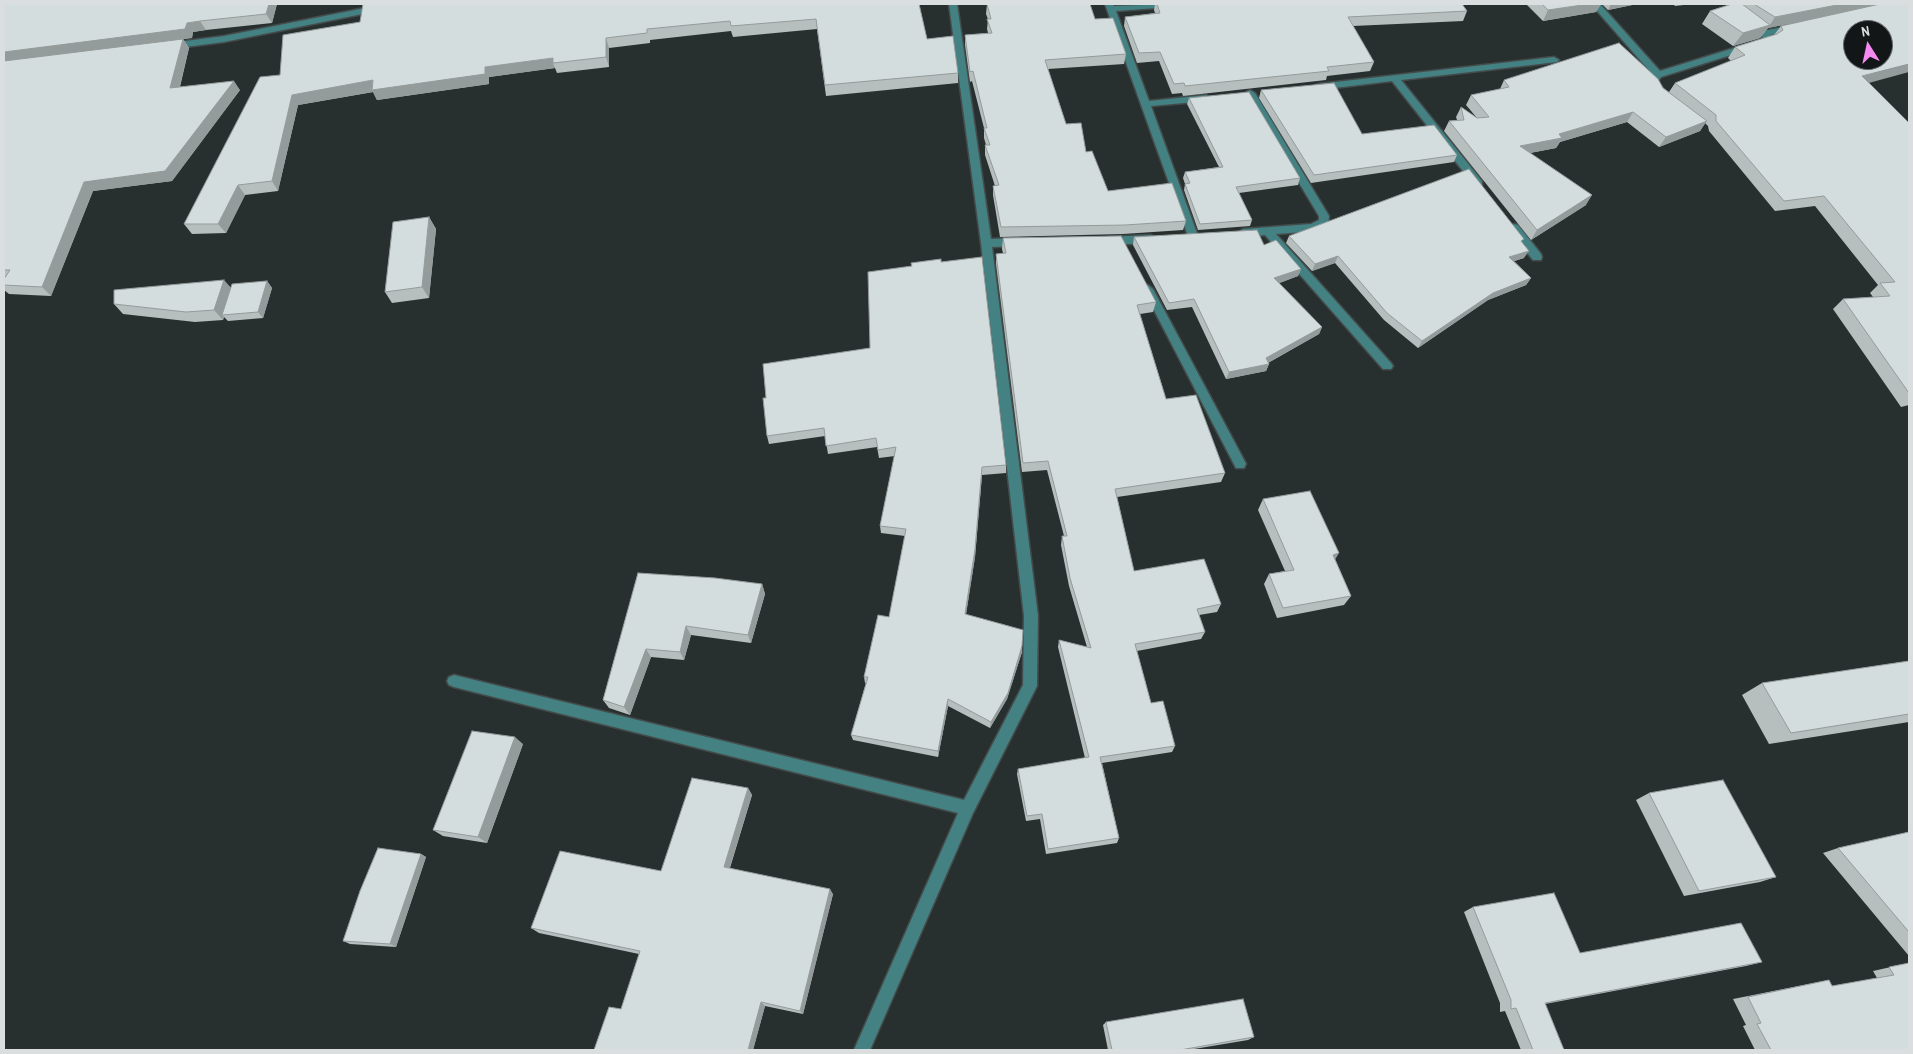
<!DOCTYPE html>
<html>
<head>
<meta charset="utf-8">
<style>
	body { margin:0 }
	#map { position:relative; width:1913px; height:1054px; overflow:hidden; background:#282f2f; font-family:"Archivo Narrow",sans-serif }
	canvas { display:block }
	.frame { position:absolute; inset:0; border:5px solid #dadedf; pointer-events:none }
	.north { position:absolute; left:1843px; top:20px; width:50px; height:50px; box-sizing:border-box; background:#131616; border:1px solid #636666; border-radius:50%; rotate:350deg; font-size:14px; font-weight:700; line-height:20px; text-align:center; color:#dadedf }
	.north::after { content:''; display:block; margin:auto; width:18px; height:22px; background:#f489f0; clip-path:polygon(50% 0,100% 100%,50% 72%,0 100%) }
</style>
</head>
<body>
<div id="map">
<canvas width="1913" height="1054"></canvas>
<div class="frame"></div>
<div class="north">N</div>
</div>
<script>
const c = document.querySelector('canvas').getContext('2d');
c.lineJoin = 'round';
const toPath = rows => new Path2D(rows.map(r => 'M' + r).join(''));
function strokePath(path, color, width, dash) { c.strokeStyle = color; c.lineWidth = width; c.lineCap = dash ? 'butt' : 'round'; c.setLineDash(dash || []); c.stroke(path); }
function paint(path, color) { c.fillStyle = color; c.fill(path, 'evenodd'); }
const minor = toPath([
	[385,4,401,4,397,7,224,42,170,49,165,46,170,43,224,36,385,4],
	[949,4,957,4,991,239,1018,238,1023,242,1018,246,992,247,1038,616,1037,686,973,813,870,1050,854,1050,958,813,454,687,449,685,447,681,449,677,454,675,964,800,1023,685,1024,616,981,243,949,4],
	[1105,4,1113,4,1114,6,1174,4,1170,7,1116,11,1149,101,1206,95,1211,98,1206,101,1151,106,1198,236,1197,239,1193,240,1188,236,1105,4],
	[1591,4,1600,4,1660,71,1763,39,1761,35,1763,31,1793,25,1797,28,1796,30,1770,35,1773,40,1769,43,1661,77,1658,81,1665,92,1660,95,1657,94,1648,81,1653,75,1591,4],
	[1554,57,1559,60,1557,62,1401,80,1482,181,1482,185,1478,186,1474,185,1392,81,1318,90,1313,87,1318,84,1554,57],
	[1250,90,1255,93,1329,216,1328,225,1317,231,1276,234,1391,363,1393,366,1391,369,1383,369,1265,235,1243,237,1238,233,1243,229,1311,224,1319,220,1319,216,1245,93,1250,90],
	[1514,224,1518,225,1541,254,1542,257,1541,260,1533,260,1510,231,1509,228,1514,224],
	[1151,235,1156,239,1151,243,1108,245,1103,241,1108,237,1151,235],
	[1148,285,1153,289,1244,460,1246,464,1244,468,1236,468,1143,289,1148,285]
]);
const wall = toPath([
	[4,4,277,4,272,23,206,30,193,32,192,38,183,39,189,48,180,87,240,90,172,181,93,191,51,296,9,294,4,290],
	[919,4,927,39,958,73,958,83,826,96,817,29,733,37,731,31,650,40,650,43,609,48,609,67,557,73,555,68,489,77,489,84,377,100,373,92,298,105,278,191,245,195,226,233,192,234,184,224,280,75,360,22],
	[987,4,1095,19,1126,54,1124,64,1048,69,1066,124,1086,152,1108,191,1186,221,1183,230,1123,234,1000,237,993,195,993,186,995,186,985,155,985,145,986,145,984,138,984,128,972,81,970,82,965,45,965,35,988,33,987,29,988,19,986,14],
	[1155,4,1462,4,1467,11,1463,21,1353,26,1374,62,1370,71,1327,76,1326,80,1183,96,1182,93,1172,94,1159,61,1137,63,1124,26,1125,17,1155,13,1154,10],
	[1526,4,1601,4,1596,12,1543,21],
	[1602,4,1637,4,1608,10],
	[1673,4,1692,4,1675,6],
	[1729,4,1909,4,1869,83,1908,122,1909,122,1909,405,1901,407,1833,309,1843,299,1873,297,1870,293,1878,285,1815,206,1775,211,1709,131,1708,126,1705,123,1700,131,1659,147,1627,122,1560,142,1556,148,1530,153,1586,205,1531,240,1444,131,1449,121,1457,120,1456,117,1461,107,1477,118,1466,105,1471,95,1500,89,1504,80,1663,88,1669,92,1675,83,1731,61,1728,58,1735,47,1774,35,1781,26,1807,20,1768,28,1760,38,1733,46,1702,24,1710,11,1728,5],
	[1261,90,1362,134,1457,155,1454,162,1311,183,1259,98],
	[1189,98,1300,178,1298,185,1239,193,1252,220,1250,226,1198,230,1184,190,1185,184,1183,178,1185,172,1219,167,1187,104],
	[429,217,436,229,429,298,392,303,385,292],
	[1289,236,1522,243,1524,258,1514,261,1531,278,1526,285,1488,300,1418,348,1384,320,1335,263,1312,271,1286,243],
	[1134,237,1264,245,1301,269,1298,276,1279,283,1322,327,1319,334,1268,363,1269,364,1266,371,1226,379,1192,307,1167,310,1133,245],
	[1003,238,1156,302,1153,312,1140,314,1166,399,1225,473,1221,482,1117,497,1134,571,1221,604,1217,612,1199,615,1205,632,1201,639,1137,651,1151,703,1175,746,1172,752,1102,763,1119,838,1117,843,1046,854,1040,819,1026,821,1017,774,1018,769,1085,758,1058,647,1059,640,1087,647,1069,586,1061,545,1062,536,1064,536,1047,470,1022,472,996,264,996,254,1003,253,1002,249],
	[911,263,1006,465,1006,473,982,475,975,557,966,614,1022,652,1007,699,990,728,948,706,938,757,853,740,851,735,866,683,865,683,864,677,889,617,905,536,881,533,880,526,895,456,879,458,877,447,828,454,825,436,769,444,767,436,766,398,870,348,912,266],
	[267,281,272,288,263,318,228,321,224,317,223,320,195,322,123,314,114,304,231,288],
	[1263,499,1335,559,1351,596,1344,605,1277,618,1264,584,1269,574,1285,571,1258,510],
	[638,573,762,584,765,594,751,643,691,635,684,660,651,657,630,715,609,708,603,700],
	[1909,661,1909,722,1769,744,1742,695,1762,683],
	[523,744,487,843,443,836,433,830],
	[748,788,752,795,730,868,833,894,803,1014,765,1006,753,1050,594,1050,621,1009,639,954,539,933,531,928,661,871],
	[1649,793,1776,877,1760,882,1684,896,1636,800],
	[1909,832,1909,956,1823,853,1838,848],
	[421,854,426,857,396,947,350,944,343,941],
	[1473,907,1580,953,1762,962,1746,966,1545,1004,1564,1050,1521,1050,1505,1011,1500,1012,1500,1003,1464,912],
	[1909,963,1909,1050,1755,1050,1743,1026,1746,1025,1733,999,1829,980,1832,986,1877,978,1873,971],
	[1106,1022,1254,1037,1248,1040,1188,1050,1108,1050,1103,1025]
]);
const shadedWall = toPath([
	[269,4,277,4,272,23,266,14],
	[1589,4,1601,4,1596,12,1543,21,1548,10],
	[1611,4,1637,4,1608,10],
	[1842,4,1886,4,1768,28,1760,38,1733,46,1743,33,1770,25,1775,17],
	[200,21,206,30,193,32,192,38,183,39,189,48,177,97,4,63,4,52],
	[606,38,609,48,609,67,606,57],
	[553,58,553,63,555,68,489,77,489,84,377,100,373,92,298,105,278,191,272,181,292,95,373,80,485,67],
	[1909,64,1909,72,1854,87,1862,76],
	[234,81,240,90,172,181,93,191,51,296,42,287,84,182],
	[1633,112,1627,122,1560,142,1556,148,1514,156,1520,146],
	[1707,121,1700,131,1659,147,1666,137],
	[238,185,245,195,226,233,218,224],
	[1592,195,1586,205,1531,240,1537,230],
	[429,217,436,229,429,298,422,287],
	[1529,251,1524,258,1505,264,1509,257],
	[1338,256,1335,263,1312,271,1315,264],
	[1301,269,1298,276,1272,286,1274,278],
	[1531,278,1526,285,1488,300,1418,348,1422,341,1493,293],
	[224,280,233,290,222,315,224,317,223,320,214,310],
	[267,281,272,288,263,318,258,312],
	[1322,327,1319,334,1264,365,1269,364,1266,371,1226,379,1229,372,1266,358],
	[982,475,975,557,965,621,965,614],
	[1339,553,1333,563,1333,555],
	[762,584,765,594,751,643,748,635],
	[686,626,691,635,684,660,680,652],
	[1022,646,1022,652,1007,699,990,728,991,722],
	[646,649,651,657,630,715,624,707],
	[948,699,948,706,938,757,938,751],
	[515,737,523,744,487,843,478,837],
	[748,788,752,795,728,873,724,867],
	[421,854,426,857,396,947,390,944],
	[830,889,833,894,803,1014,800,1011],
	[761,1002,765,1006,753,1050,748,1050]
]);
const building = toPath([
	[4,4,269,4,266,14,200,21,187,23,185,29,4,52,4,4],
	[363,4,919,4,927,39,953,36,958,73,825,85,816,19,731,26,730,21,647,29,647,33,606,38,606,57,553,63,553,58,485,67,485,74,372,90,373,80,292,95,272,181,238,185,218,224,184,224,260,77,280,75,283,35,360,22,363,4],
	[987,4,1090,4,1095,19,1113,18,1126,54,1045,60,1066,124,1081,123,1086,152,1092,151,1108,191,1172,183,1186,221,1125,225,1001,227,993,186,999,185,985,145,990,145,984,128,987,128,973,71,970,72,965,35,992,33,987,19,991,19,987,4],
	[1157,4,1462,4,1467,11,1348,17,1374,62,1327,67,1329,71,1185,86,1184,83,1174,84,1160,52,1139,53,1125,17,1160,13,1157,4],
	[1542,4,1589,4,1548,10,1542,4],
	[1732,4,1742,4,1770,25,1743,33,1710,11,1732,4],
	[1754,4,1842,4,1775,17,1754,4],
	[1880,4,1909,4,1909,64,1862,76,1908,122,1909,122,1909,393,1843,299,1890,296,1880,283,1895,282,1824,196,1784,201,1716,121,1716,115,1675,83,1745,55,1735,47,1777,34,1783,30,1781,26,1880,4],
	[1853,30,1883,30,1883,60,1853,60,1853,30],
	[183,39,170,88,234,81,165,171,84,182,42,287,4,285,4,279,10,270,4,270,4,61,183,39],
	[1619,43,1658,79,1663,88,1707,121,1666,137,1633,112,1559,134,1562,138,1520,146,1592,195,1537,230,1449,121,1464,120,1461,107,1477,118,1489,117,1471,95,1509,87,1504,80,1619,43],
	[1334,83,1362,134,1434,125,1457,155,1314,175,1261,90,1334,83],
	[1249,92,1300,178,1236,187,1252,220,1200,224,1185,184,1190,183,1185,172,1223,167,1189,98,1249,92],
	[1469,169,1524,239,1521,241,1529,251,1509,257,1531,278,1493,293,1422,341,1387,313,1338,256,1315,264,1289,236,1469,169],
	[429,217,422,287,385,292,393,222,429,217],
	[1257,230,1264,245,1276,240,1301,269,1274,278,1322,327,1266,358,1269,364,1229,372,1194,299,1169,303,1134,237,1257,230],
	[1121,236,1156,302,1137,305,1166,399,1196,395,1225,473,1115,489,1134,571,1204,559,1221,604,1197,609,1205,632,1135,644,1151,703,1163,701,1175,746,1100,757,1119,838,1048,849,1042,814,1027,816,1018,769,1089,757,1059,640,1091,648,1070,578,1062,536,1067,536,1048,461,1023,463,996,254,1006,253,1003,238,1121,236],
	[982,257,1006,465,982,467,975,549,965,614,1023,630,1022,646,1008,693,991,722,948,699,938,751,851,735,868,677,864,677,878,615,889,617,906,529,880,526,896,447,878,450,876,438,826,446,824,428,767,436,763,398,766,398,763,364,870,348,868,272,912,266,911,263,941,259,941,262,982,257],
	[224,280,214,310,186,312,114,304,114,290,224,280],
	[267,281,258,312,222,315,232,284,267,281],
	[1310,491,1339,553,1333,555,1351,596,1283,608,1269,574,1294,570,1263,499,1310,491],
	[638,573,715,578,762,584,748,635,686,626,680,652,646,649,624,707,603,700,638,573],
	[1909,661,1909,714,1791,733,1762,683,1909,661],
	[472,731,515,737,478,837,433,830,472,731],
	[692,778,748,788,724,867,830,889,800,1011,761,1002,748,1050,594,1050,609,1007,621,1009,640,951,531,928,560,851,661,871,692,778],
	[1723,780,1776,877,1699,891,1649,793,1723,780],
	[1909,832,1909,932,1838,848,1909,832],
	[378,848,421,854,390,944,343,941,360,891,378,848],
	[1554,893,1580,953,1741,923,1762,962,1545,1003,1564,1050,1533,1050,1516,1008,1511,1009,1511,1000,1473,907,1554,893],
	[1909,963,1909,1050,1771,1050,1757,1024,1761,1023,1748,997,1829,980,1832,986,1894,975,1889,967,1909,963],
	[1243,999,1254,1037,1180,1050,1112,1050,1106,1022,1243,999]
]);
strokePath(minor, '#444b4b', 3);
paint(minor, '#448183');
paint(wall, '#b6bebe');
paint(shadedWall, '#949b9b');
paint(building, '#d4dddd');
strokePath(building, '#949b9b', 1);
</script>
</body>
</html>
